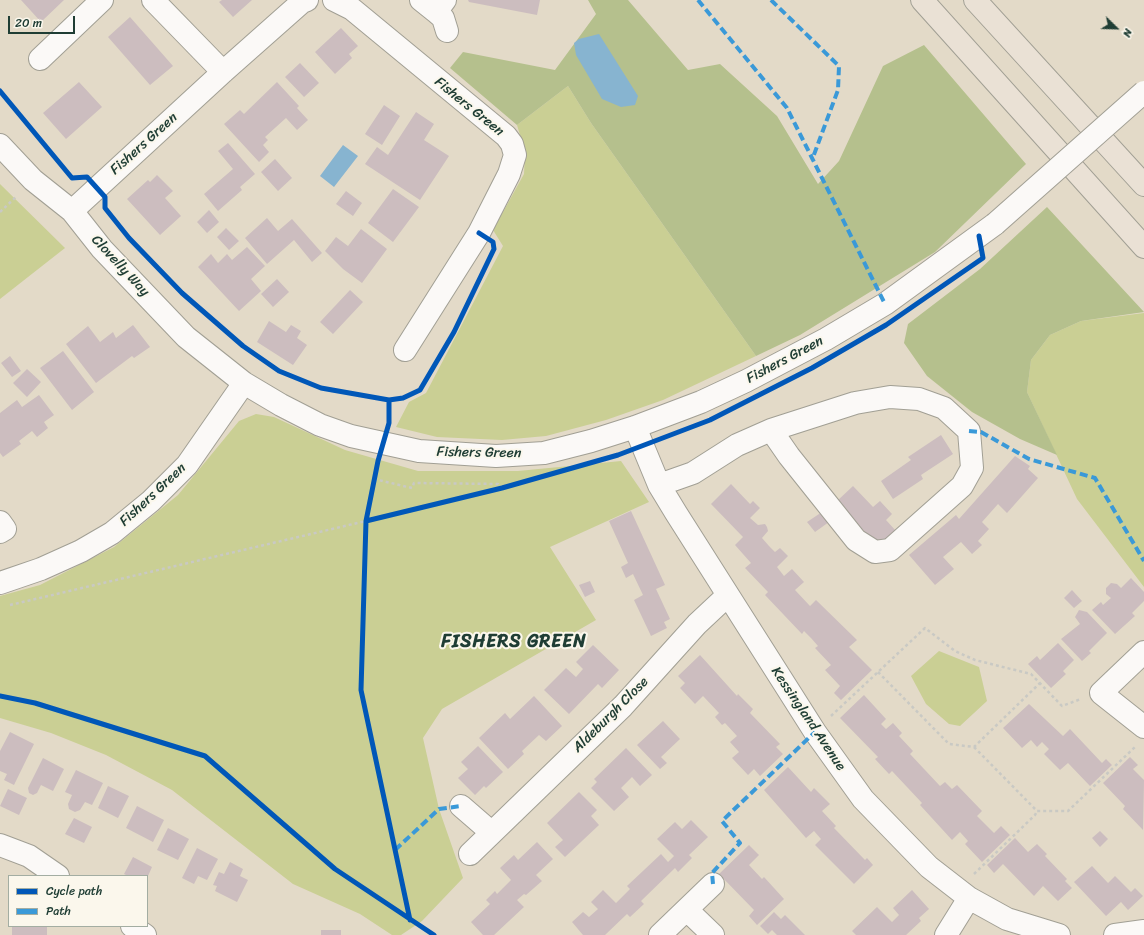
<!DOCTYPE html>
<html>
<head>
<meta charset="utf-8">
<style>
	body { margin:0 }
	#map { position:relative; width:1144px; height:935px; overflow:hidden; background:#e3dac8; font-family:Sriracha,sans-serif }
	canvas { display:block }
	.legend { position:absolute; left:8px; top:875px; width:140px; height:52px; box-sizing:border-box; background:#fbf7ec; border:1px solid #a3ada2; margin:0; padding:5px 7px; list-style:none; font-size:12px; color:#1f3d34 }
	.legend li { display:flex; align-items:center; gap:8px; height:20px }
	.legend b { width:20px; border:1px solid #a3ada2 }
	.north { position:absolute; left:1096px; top:8px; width:40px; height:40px; -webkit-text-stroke:3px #fbf7ec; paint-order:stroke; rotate:113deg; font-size:11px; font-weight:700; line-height:16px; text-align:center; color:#1f3d34 }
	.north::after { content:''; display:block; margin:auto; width:14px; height:18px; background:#1f3d34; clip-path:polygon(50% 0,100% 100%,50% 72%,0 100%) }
	.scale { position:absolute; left:8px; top:16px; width:67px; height:18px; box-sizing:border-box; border:2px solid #1f3d34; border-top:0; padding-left:5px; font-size:12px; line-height:14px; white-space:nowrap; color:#1f3d34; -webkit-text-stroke:3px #fbf7ec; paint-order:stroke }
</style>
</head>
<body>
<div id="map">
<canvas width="1144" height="935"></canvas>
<ul class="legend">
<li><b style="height:5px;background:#0057b8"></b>Cycle path</li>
<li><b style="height:5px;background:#3a99d8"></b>Path</li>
</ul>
<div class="north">N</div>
<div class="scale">20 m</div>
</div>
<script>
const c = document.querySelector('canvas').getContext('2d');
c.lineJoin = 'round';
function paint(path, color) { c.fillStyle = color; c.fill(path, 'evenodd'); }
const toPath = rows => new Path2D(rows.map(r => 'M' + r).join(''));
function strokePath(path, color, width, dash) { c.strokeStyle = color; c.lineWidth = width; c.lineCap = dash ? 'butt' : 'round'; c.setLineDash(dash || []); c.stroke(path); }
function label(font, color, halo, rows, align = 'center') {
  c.font = font + ' Sriracha,sans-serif'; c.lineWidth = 4; c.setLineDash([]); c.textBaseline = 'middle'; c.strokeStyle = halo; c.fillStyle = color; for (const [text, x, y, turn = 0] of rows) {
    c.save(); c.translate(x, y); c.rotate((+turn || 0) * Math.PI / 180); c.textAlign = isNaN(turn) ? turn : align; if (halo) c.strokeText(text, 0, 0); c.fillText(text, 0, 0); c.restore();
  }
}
const green = toPath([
	[568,86,591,123,756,356,663,400,606,420,546,436,502,440,437,437,396,427,409,402,426,393,503,246,493,230,524,174,525,152,517,125],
	[0,184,65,248,0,299],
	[1144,313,1144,587,1077,499,1027,392,1031,360,1050,335,1081,321],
	[256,414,274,417,345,450,418,471,518,471,621,461,649,502,550,547,596,620,442,709,423,738,439,809,463,878,422,921,401,935,392,935,360,914,293,884,172,790,106,755,51,733,0,718,0,596,40,585,114,547,178,495,239,421],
	[939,651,979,667,987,701,960,726,949,724,926,704,911,676]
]);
const forest = toPath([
	[588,0,628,0,688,70,720,64,777,116,818,184,839,161,883,66,924,45,1026,164,935,252,800,335,756,356,591,123,568,86,517,125,450,68,463,52,555,70,596,14],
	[1047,207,1144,312,1081,321,1050,335,1031,360,1027,392,1057,455,1020,439,972,412,927,376,904,343,908,324,980,269]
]);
const water = toPath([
	[599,34,638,96,635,105,621,107,602,99,576,55,574,43,579,39],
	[343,145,358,156,334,187,320,176]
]);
const building = toPath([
	[21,0,64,0,41,22],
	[222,0,252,0,233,17,219,2],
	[468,0,540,0,537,15,469,2],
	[130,17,173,66,150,85,108,37],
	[341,28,358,46,349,54,352,58,335,74,315,52],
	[300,63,319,83,304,97,285,77],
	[79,82,102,107,66,139,43,113],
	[277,82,299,106,297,108,308,120,297,130,286,118,265,137,268,140,263,145,269,152,259,162,224,124,240,110,244,114],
	[384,105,400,116,382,145,365,134],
	[416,112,434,124,424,140,449,156,420,200,365,164,377,147,388,155],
	[228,143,255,174,240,187,242,190,218,211,204,194,233,169,218,151],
	[275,159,292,178,278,191,261,172],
	[157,175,173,191,165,198,181,216,160,235,127,199,148,180,150,182],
	[393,189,419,207,393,242,368,223],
	[346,191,362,203,353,216,336,204],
	[209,210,219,222,207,233,197,222],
	[267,218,278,231,292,219,322,253,312,262,294,240,267,264,245,238],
	[226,228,239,241,229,250,217,237],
	[361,229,387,249,362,283,343,269,325,251,336,237,348,246],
	[247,247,265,266,251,279,261,291,239,311,198,267,211,254,218,263,227,254,232,260],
	[277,279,289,292,273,307,261,294],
	[350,290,363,302,333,334,320,322],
	[269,321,286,332,291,325,301,331,297,338,307,345,293,365,257,342],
	[133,325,150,347,134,358,132,356,96,383,66,344,88,326,100,342,113,332,116,338],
	[63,351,94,392,72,410,40,368],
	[10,356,21,371,12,377,1,363],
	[27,369,41,382,27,397,13,383],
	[39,395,54,415,44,422,48,428,37,437,32,431,19,441,21,444,3,457,0,453,0,413,17,400,22,407],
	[941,435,953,454,921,475,923,479,893,499,881,481,911,460,908,457],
	[1015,456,1030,466,1028,469,1038,478,1007,513,998,504,982,522,989,529,978,541,982,545,972,554,961,542,943,557,954,569,935,585,909,555,956,515,959,519],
	[731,484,750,504,753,501,760,508,750,518,758,525,765,524,767,527,768,531,762,538,769,546,775,552,780,548,788,556,777,567,784,576,792,569,804,582,795,590,810,606,816,600,857,640,849,647,872,670,841,700,834,693,840,686,825,670,831,665,815,648,818,646,811,638,804,631,802,634,765,595,768,592,745,568,751,563,735,545,743,537,711,504],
	[853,486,873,507,880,501,892,514,886,520,896,531,879,547,836,502],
	[631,511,665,585,656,589,670,619,664,622,667,628,651,636,634,600,643,595,633,574,626,578,621,567,628,563,609,521],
	[822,512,829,522,815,532,807,522],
	[1131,578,1144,592,1144,601,1132,613,1135,616,1115,634,1092,610,1101,602,1103,605,1111,598,1106,594,1106,588,1111,583,1117,584,1121,588],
	[590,581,595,592,585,597,579,585],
	[1072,590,1082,601,1074,608,1064,598],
	[1079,610,1087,612,1107,633,1089,651,1091,653,1082,661,1061,639,1080,624,1075,617],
	[1058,643,1074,660,1063,671,1066,674,1051,688,1028,664,1037,656,1040,660],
	[593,645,619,670,602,688,598,684,569,714,544,690,566,668,576,677,583,669,576,662],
	[700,655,737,696,738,694,753,709,750,713,780,744,776,747,783,754,760,776,754,769,748,775,732,758,739,752,730,742,737,736,725,723,722,725,715,717,719,713,703,696,695,704,680,688,685,683,678,676],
	[864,695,886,719,881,724,886,729,893,723,902,733,899,736,913,751,910,754,940,786,945,782,952,789,957,785,982,811,977,816,994,833,1001,826,1010,835,982,862,965,844,968,841,960,832,952,840,920,805,922,803,892,771,889,774,875,759,878,757,840,718],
	[534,696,562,726,546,741,539,735,522,751,524,754,508,769,479,738,505,713,510,719],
	[1029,704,1063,736,1070,729,1102,763,1106,759,1112,765,1090,786,1068,763,1060,770,1044,754,1049,749,1042,742,1037,747,1031,740,1022,748,1003,728],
	[663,721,680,739,661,757,667,763,660,769,637,745],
	[10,732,34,744,14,785,4,780,7,774,0,771,0,751],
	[478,746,503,772,486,788,484,786,475,795,458,778,468,769,461,762],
	[626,748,652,775,640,786,632,777,621,788,629,797,614,811,591,788,597,782,594,779],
	[1130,757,1138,765,1133,769,1144,780,1143,830,1123,809,1125,806,1103,783],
	[43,758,64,769,53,791,41,785,37,793,33,795,29,793,28,788],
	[788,767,811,792,814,788,830,804,822,811,836,826,834,828,865,860,867,858,873,865,854,884,815,845,821,839,814,831,806,838,764,790],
	[76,770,103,783,92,805,85,802,80,810,75,812,69,809,68,804,72,795,65,792],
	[108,786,129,796,118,818,98,808],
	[8,789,27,798,19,815,0,806],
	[579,792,597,810,591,816,599,825,565,857,555,847,563,840,547,823],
	[137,806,164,820,153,842,126,828],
	[74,818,92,827,84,843,65,834],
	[691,820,708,837,689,855,692,858,678,872,675,868,641,901,644,904,630,917,627,914,605,935,583,935,572,922,583,912,589,917,598,909,591,902,603,890,616,903,630,889,627,886,661,854,668,862,674,856,657,839,675,822,682,829],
	[168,828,189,839,178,860,157,850],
	[1100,831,1108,839,1100,847,1092,838],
	[1015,838,1028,852,1037,844,1047,854,1045,856,1067,879,1065,881,1072,888,1058,901,1043,886,1034,896,1003,864,994,873,987,865],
	[537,842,553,859,536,875,542,881,526,895,524,894,517,900,524,907,494,935,483,935,471,922,490,904,486,900,495,891,497,894,511,880,500,868,514,855,518,860],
	[749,845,759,855,749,865,762,879,764,877,784,899,757,925,749,916,754,910,719,874],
	[197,848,218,859,207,880,198,876,194,884,182,878],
	[133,857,152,867,148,876,128,876,124,874],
	[230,862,243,869,240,876,248,880,237,902,215,891,217,886,213,885,219,872,224,874],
	[1092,866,1108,883,1115,876,1131,892,1135,888,1143,896,1128,910,1121,902,1106,916,1074,882],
	[912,890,929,909,919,918,921,921,906,935,856,935,852,931,877,907,892,922,899,915,893,908],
	[774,912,781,919,785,915,805,935,777,935,772,930,768,934,760,926],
	[12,926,47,926,47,935,12,935],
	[321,930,341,930,341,935,321,935]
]);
const path = toPath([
	[0,212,17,196],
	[374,479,412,488,414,483,498,484,502,488],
	[10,605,366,521],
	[878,672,949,744,974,747,1040,683],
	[831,716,925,628,955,651,975,660,1031,674,1062,706,1081,699],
	[974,747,1037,811,1068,811,1135,747],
	[974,874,1035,815,1037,811]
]);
const minor = toPath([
	[153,0,223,72],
	[334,0,352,9,506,136,512,144,515,155,509,174,479,233,405,350],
	[421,0,436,12,445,0],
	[436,12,443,18,447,31],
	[40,59,102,0],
	[0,145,33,180,72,211,102,249,186,337,244,383,281,405,320,425,351,436,419,451,496,456,544,453,591,441,635,427,701,402,746,381,826,339,885,304,995,224],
	[72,211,223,72,302,2,307,0],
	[635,427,659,485,676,513,815,732,863,799,929,867,969,898,1007,919,1059,935],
	[659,485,693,473,737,445,771,430,855,403,890,397,919,399,944,408,969,431,972,468,962,486,890,550,875,552,856,540,789,456,771,430],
	[0,522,5,529,0,532],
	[0,583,41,569,81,551,112,533,151,501,187,465,244,383],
	[1144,652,1101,693,1144,727],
	[461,806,491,832],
	[0,845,29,856,58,876],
	[470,854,623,706,697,624,728,595],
	[687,910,713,935],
	[132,926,145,935],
	[660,935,713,884],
	[946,935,969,898],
	[1115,935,1144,931]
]);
const highway = toPath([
	[922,0,1144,247],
	[975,0,1144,185]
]);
const minorBridge = toPath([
	[995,224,1144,92]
]);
const quiet = toPath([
	[698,0,787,108,885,304],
	[771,0,839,66,838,90,812,160],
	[969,431,981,432,1029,459,1095,478,1144,561],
	[395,850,439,809,461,806],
	[713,884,712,873,740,843,722,821,815,732]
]);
const cycleway = toPath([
	[0,91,72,178,87,177,105,197,105,208,129,238,182,293,243,346,279,371,321,388,389,400,403,398,420,390,454,332,494,249,493,242,479,233],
	[389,400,389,423,378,461,366,521,361,690,410,920],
	[366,521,502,488,618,455,710,420,812,368,886,325,983,258,979,236],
	[0,696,35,703,205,756,335,869,434,935]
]);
const streetNames = [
	["Fishers Green",469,107,39],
	["Fishers Green",144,144,-42],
	["Clovelly Way",120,266,47],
	["Fishers Green",785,360,-28],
	["Fishers Green",479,453,1],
	["Fishers Green",153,495,-43],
	["Aldeburgh Close",611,715,-45],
	["Kessingland Avenue",808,719,56]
];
const districtNames = [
	["FISHERS GREEN",514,642]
];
paint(green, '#cacf94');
paint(forest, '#b5c08d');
paint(water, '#87b4d0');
paint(building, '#ccbdbf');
strokePath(minor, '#a19f94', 24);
strokePath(highway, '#a19f94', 24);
strokePath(path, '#c9c9c4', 2.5, [3, 3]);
strokePath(minor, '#fbf9f7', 22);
strokePath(highway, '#eae1d5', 22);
strokePath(minorBridge, '#a19f94', 24, []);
strokePath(minorBridge, '#fbf9f7', 22);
strokePath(quiet, '#3a99d8', 4, [8, 4]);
strokePath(cycleway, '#0057b8', 5);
label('14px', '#1f3d34', '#fbf7ec', streetNames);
c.letterSpacing = '1px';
label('bold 18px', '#1f3d34', '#fbf7ec', districtNames);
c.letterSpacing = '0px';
</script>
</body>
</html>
